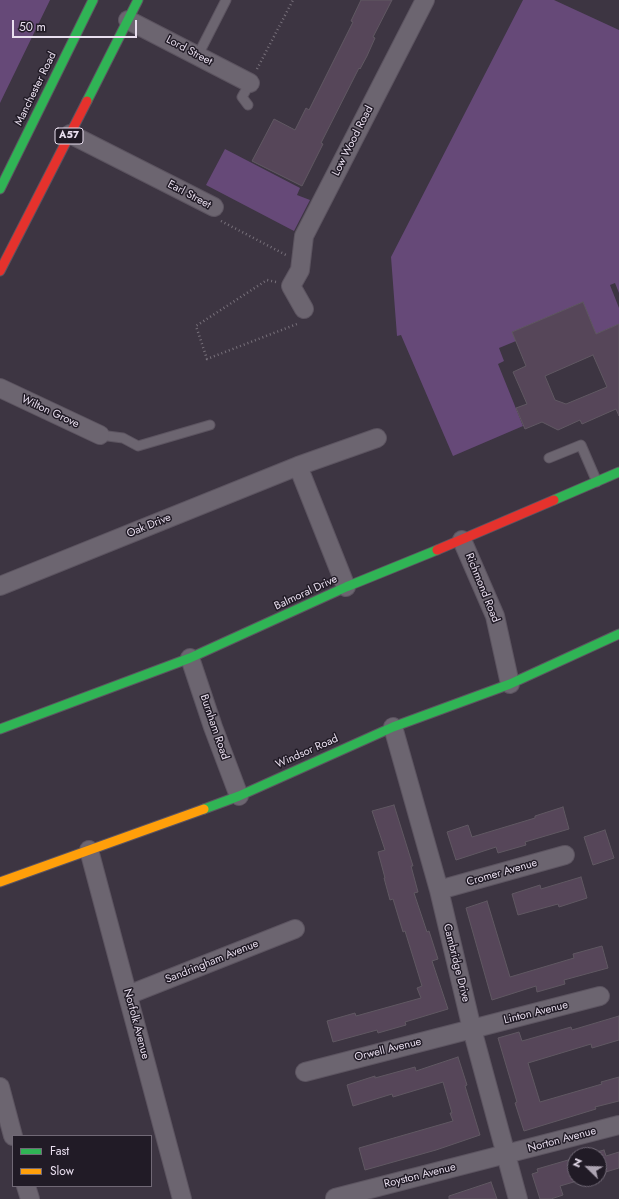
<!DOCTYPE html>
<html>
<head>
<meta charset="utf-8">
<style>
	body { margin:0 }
	#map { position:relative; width:619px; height:1199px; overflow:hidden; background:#3d3542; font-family:Jost,sans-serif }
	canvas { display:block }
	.legend { position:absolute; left:12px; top:1135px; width:140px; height:52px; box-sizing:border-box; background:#211b26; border:1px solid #716976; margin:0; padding:5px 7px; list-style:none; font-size:12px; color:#e9dfef }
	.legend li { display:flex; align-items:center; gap:8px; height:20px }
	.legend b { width:20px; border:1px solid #716976 }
	.north { position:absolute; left:567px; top:1147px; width:40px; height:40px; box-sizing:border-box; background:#211b26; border:1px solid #716976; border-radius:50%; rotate:293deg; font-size:11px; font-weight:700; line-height:16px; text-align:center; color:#e9dfef }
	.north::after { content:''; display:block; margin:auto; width:14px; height:18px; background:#ada4b2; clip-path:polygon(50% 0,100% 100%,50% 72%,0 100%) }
	.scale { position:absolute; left:12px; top:20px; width:125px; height:18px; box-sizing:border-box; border:2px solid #e9dfef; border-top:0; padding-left:5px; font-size:12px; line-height:14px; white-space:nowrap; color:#e9dfef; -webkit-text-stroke:3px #211b26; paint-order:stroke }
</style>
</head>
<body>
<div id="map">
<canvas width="619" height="1199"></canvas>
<ul class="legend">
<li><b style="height:5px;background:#30b455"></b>Fast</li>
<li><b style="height:5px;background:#ff9f0a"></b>Slow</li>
</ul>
<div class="north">N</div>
<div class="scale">50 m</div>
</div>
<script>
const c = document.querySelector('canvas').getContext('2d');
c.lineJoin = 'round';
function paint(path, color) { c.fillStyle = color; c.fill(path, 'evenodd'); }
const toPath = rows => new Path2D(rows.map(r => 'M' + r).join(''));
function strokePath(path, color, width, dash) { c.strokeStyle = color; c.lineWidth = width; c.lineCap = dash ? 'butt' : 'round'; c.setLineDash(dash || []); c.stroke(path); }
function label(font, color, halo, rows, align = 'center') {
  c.font = font + ' Jost,sans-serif'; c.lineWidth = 3; c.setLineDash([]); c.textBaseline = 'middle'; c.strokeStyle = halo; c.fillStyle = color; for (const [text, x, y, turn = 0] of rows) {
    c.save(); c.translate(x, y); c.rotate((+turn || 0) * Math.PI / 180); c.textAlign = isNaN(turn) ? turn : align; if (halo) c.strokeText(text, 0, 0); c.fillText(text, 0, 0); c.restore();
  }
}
const green = toPath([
	[0,0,50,0,0,103],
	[523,0,554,0,619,30,619,293,615,283,610,285,619,308,619,324,596,334,583,302,512,332,516,341,499,348,504,361,498,364,523,426,453,456,401,335,397,336,391,257],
	[225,149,300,188,297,195,310,200,294,231,206,185]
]);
const building = toPath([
	[361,0,392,0,373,37,375,38,367,56,360,69,359,68,321,143,323,144,302,186,252,161,274,119,295,130,306,108,309,110,353,22,351,21,361,0],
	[583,302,596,334,619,324,619,416,616,409,582,424,580,420,558,430,542,422,525,429,516,408,527,404,513,372,526,366,512,332,583,302],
	[593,355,607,387,566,404,555,400,545,376,593,355],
	[394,805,413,866,411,866,418,892,414,893,427,932,429,931,438,959,432,961,448,1009,405,1022,406,1025,378,1033,377,1030,333,1042,327,1021,355,1013,356,1016,421,998,417,988,422,986,405,931,403,932,393,899,390,900,384,878,385,878,378,852,385,850,372,811,394,805],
	[563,807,569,829,525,842,526,845,498,853,496,847,456,860,447,832,468,825,472,837,535,818,535,816,563,807],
	[605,830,614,858,593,865,584,837,605,830],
	[581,877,587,898,559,907,558,904,518,915,512,894,540,885,541,889,581,877],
	[487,901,510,977,574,958,573,954,602,946,608,968,564,980,565,984,537,992,536,986,492,1000,466,908,487,901],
	[619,1016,619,1040,592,1048,591,1044,528,1063,540,1102,602,1084,601,1082,619,1077,619,1101,595,1107,596,1109,524,1131,515,1103,517,1102,498,1038,519,1032,522,1041,571,1027,572,1030,619,1016],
	[458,1057,467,1085,465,1086,480,1135,436,1150,365,1170,359,1148,453,1121,450,1113,452,1113,443,1082,393,1097,392,1094,353,1106,347,1085,375,1076,375,1078,415,1067,416,1071,458,1057],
	[604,1150,606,1156,619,1152,619,1168,599,1174,599,1155,586,1155,604,1150],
	[575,1158,575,1179,584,1179,560,1186,563,1195,551,1199,540,1199,532,1174,538,1172,537,1169,575,1158],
	[491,1182,497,1199,449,1199,449,1196,491,1182]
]);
const path = toPath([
	[257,69,293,0],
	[221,221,286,255],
	[276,282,267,280,196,326,207,359,297,324]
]);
const lane = toPath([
	[198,55,226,0],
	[248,105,242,97,250,83],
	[100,435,123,438,138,446,210,425],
	[549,458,581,445,597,482]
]);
const street = toPath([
	[128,20,250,83],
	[70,134,214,207],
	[304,309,291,286,300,270,304,236,425,0],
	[0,388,100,435],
	[298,466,346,587],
	[462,540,495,616,510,684],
	[0,586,298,466,377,438],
	[190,658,213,727,239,796],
	[393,727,439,890,472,1029,518,1199],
	[89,850,182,1199],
	[439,890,565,855],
	[128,995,295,929],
	[305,1072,600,996],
	[0,1087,13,1136],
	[26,1186,30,1199],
	[335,1198,619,1125]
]);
const fast = toPath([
	[87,101,138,0],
	[0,189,93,0],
	[554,500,619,472],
	[0,729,190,658,346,587,437,550],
	[204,809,239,796,393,727,510,684,619,634]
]);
const slow = toPath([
	[0,882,204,809]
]);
const jam = toPath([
	[0,271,87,101],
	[437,550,554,500]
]);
const shields = [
	[69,136,28]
];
const shieldNames = [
	["A57",69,136]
];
const streetNames = [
	["Lord Street",189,51,28],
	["Manchester Road",36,89,-64],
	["Low Wood Road",353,141,-63],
	["Earl Street",189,195,28],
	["Wilton Grove",50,412,25],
	["Oak Drive",149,526,-22],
	["Richmond Road",482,588,68],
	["Balmoral Drive",306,593,-25],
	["Burnham Road",214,727,71],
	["Windsor Road",307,752,-24],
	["Cromer Avenue",502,873,-16],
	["Sandringham Avenue",212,962,-22],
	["Cambridge Drive",456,963,76],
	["Linton Avenue",536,1013,-14],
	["Norfolk Avenue",136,1024,75],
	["Orwell Avenue",388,1050,-14],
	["Norton Avenue",562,1140,-15],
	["Royston Avenue",420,1176,-14]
];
paint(green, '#664978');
paint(building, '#564659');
strokePath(building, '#605862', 1);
strokePath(lane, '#5c5460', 11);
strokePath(street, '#5c5460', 20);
strokePath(fast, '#5c5460', 11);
strokePath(slow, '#5c5460', 11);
strokePath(jam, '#5c5460', 11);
strokePath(path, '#78717b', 2.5, [1, 3]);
strokePath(lane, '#6c6570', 9);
strokePath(street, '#6c6570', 18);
strokePath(fast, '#30b455', 9);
strokePath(slow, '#ff9f0a', 9);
strokePath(jam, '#e5322d', 9);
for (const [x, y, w] of shields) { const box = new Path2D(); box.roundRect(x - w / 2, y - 8, w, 16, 3); c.fillStyle = '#211b26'; c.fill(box); strokePath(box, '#e9dfef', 1); }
label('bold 10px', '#e9dfef', null, shieldNames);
label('11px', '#e9dfef', '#211b26', streetNames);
</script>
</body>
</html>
